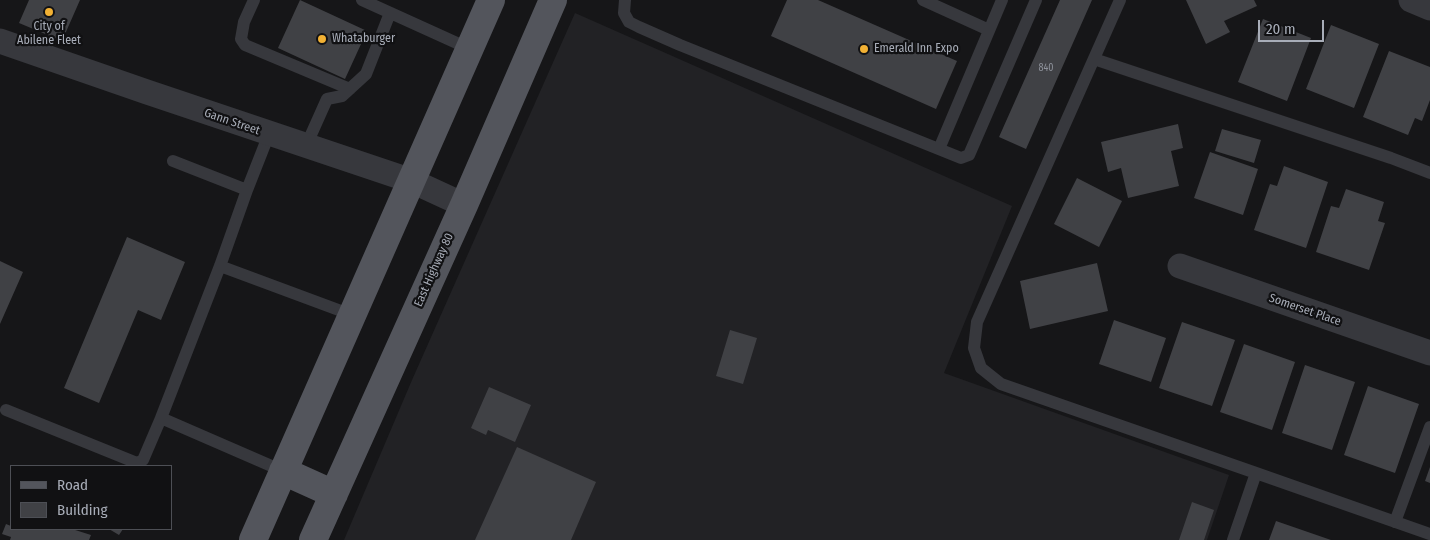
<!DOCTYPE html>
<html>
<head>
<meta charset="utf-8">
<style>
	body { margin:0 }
	#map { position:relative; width:1430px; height:540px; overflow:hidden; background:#161618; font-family:"Fira Sans Condensed",sans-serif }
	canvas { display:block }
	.legend { position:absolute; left:10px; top:465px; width:162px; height:65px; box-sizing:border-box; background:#111113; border:1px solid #4d4f55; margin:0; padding:6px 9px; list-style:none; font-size:15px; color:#a8adb8 }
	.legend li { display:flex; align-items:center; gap:10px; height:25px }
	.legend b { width:25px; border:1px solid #4d4f55 }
	.scale { position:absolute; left:1258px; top:20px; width:66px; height:22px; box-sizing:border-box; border:2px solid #a8adb8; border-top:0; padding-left:6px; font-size:15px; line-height:18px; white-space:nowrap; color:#a8adb8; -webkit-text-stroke:4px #111113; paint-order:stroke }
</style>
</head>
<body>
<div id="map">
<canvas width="1430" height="540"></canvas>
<ul class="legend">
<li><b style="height:6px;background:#53555c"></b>Road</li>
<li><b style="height:14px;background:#404145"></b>Building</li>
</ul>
<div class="scale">20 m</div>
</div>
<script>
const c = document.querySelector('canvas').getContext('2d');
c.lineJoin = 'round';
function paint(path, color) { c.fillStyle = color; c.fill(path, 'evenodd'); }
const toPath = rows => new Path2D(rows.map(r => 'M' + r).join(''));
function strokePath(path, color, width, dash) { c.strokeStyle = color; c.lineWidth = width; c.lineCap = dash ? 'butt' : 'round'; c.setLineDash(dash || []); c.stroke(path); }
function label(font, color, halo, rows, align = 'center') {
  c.font = font + ' "Fira Sans Condensed",sans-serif'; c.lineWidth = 4.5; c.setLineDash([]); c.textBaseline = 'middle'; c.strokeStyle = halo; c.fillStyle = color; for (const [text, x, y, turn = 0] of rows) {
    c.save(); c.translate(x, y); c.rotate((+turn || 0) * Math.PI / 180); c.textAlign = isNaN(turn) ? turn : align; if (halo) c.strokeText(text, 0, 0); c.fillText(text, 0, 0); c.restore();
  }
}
const built = toPath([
	[575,13,1012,206,944,373,1229,475,1207,540,344,540,412,380]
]);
const building = toPath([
	[29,0,80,0,62,41,19,23],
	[300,0,367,31,345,79,278,48],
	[787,0,818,0,957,61,936,109,771,36],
	[1060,0,1092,0,1026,149,999,137],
	[1186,0,1254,0,1257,6,1224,21,1230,32,1206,44],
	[1263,19,1311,38,1287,101,1238,82],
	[1331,25,1379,44,1354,108,1306,89],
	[1389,51,1430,67,1430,100,1422,121,1415,118,1408,135,1363,117],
	[1178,124,1183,148,1171,151,1179,186,1128,198,1121,168,1108,172,1101,142],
	[1222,129,1261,140,1254,163,1215,151],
	[1210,152,1258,169,1243,215,1194,198],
	[1284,166,1328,182,1306,248,1254,230,1270,184,1277,186],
	[1077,178,1122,201,1099,247,1054,224],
	[1346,189,1384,202,1378,221,1385,223,1369,270,1316,252,1331,206,1339,208],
	[127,237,185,262,161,320,138,310,99,403,64,388],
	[0,261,23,272,0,324],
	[1097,263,1108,311,1030,329,1020,281],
	[1114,320,1166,338,1151,382,1099,364],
	[1182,322,1235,340,1212,406,1159,388],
	[730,330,757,338,743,384,716,376],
	[1244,344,1295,362,1272,430,1220,412],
	[1305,365,1355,382,1332,450,1282,433],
	[1368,386,1419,404,1395,473,1344,455],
	[489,387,531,405,515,442,488,430,486,435,471,428],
	[517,447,596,482,571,540,475,540],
	[1430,467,1430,483,1425,481],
	[1192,502,1214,510,1204,540,1179,540],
	[1276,521,1331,540,1269,540],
	[6,524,11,526,11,529,72,529,91,535,89,540,10,540,11,537,2,534],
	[109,529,123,529,119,535]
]);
const service = toPath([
	[254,0,244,22,241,39,245,45,350,89],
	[362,0,470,49],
	[625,0,624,13,629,22,639,27,680,45,961,158,969,155,1036,0],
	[923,0,989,30],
	[1120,0,977,322,974,348,981,368,1001,384,1256,473],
	[1094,59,1391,158,1430,173],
	[306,146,327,99,342,96,366,74,390,13],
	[939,149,1002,0],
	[173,161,247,190],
	[220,266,352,315],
	[6,410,137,463,143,460,161,418,283,471],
	[161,418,220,266,247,190,269,134],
	[1395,522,1430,427],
	[1233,540,1256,473,1430,534]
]);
const minor = toPath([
	[1411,0,1430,8],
	[0,41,147,92,412,181,464,205],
	[1180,266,1430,353]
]);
const primary = toPath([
	[283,471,334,494],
	[253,540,491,0],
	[313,540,464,205,553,0]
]);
const markers = [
	[49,12,5,"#f2b134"],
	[322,39,5,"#f2b134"],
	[864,49,5,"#f2b134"]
];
const numberNames = [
	["840",1046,68]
];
const poiNames = [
	["City of",49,27,"center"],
	["Abilene Fleet",49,41,"center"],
	["Whataburger",332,39],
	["Emerald Inn Expo",874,49]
];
const streetNames = [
	["Gann Street",232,122,19],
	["East Highway 80",434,270,-66],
	["Somerset Place",1305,310,19]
];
paint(built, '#222225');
paint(building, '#404145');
strokePath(service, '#37383d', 12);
strokePath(minor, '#37383d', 25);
strokePath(primary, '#53555c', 28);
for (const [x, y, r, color] of markers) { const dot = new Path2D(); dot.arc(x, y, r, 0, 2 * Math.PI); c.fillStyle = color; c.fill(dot); strokePath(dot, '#111113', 2); }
label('10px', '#8e929b', null, numberNames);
label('12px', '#a8adb8', '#111113', poiNames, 'left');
label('12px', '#a8adb8', '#111113', streetNames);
</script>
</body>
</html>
